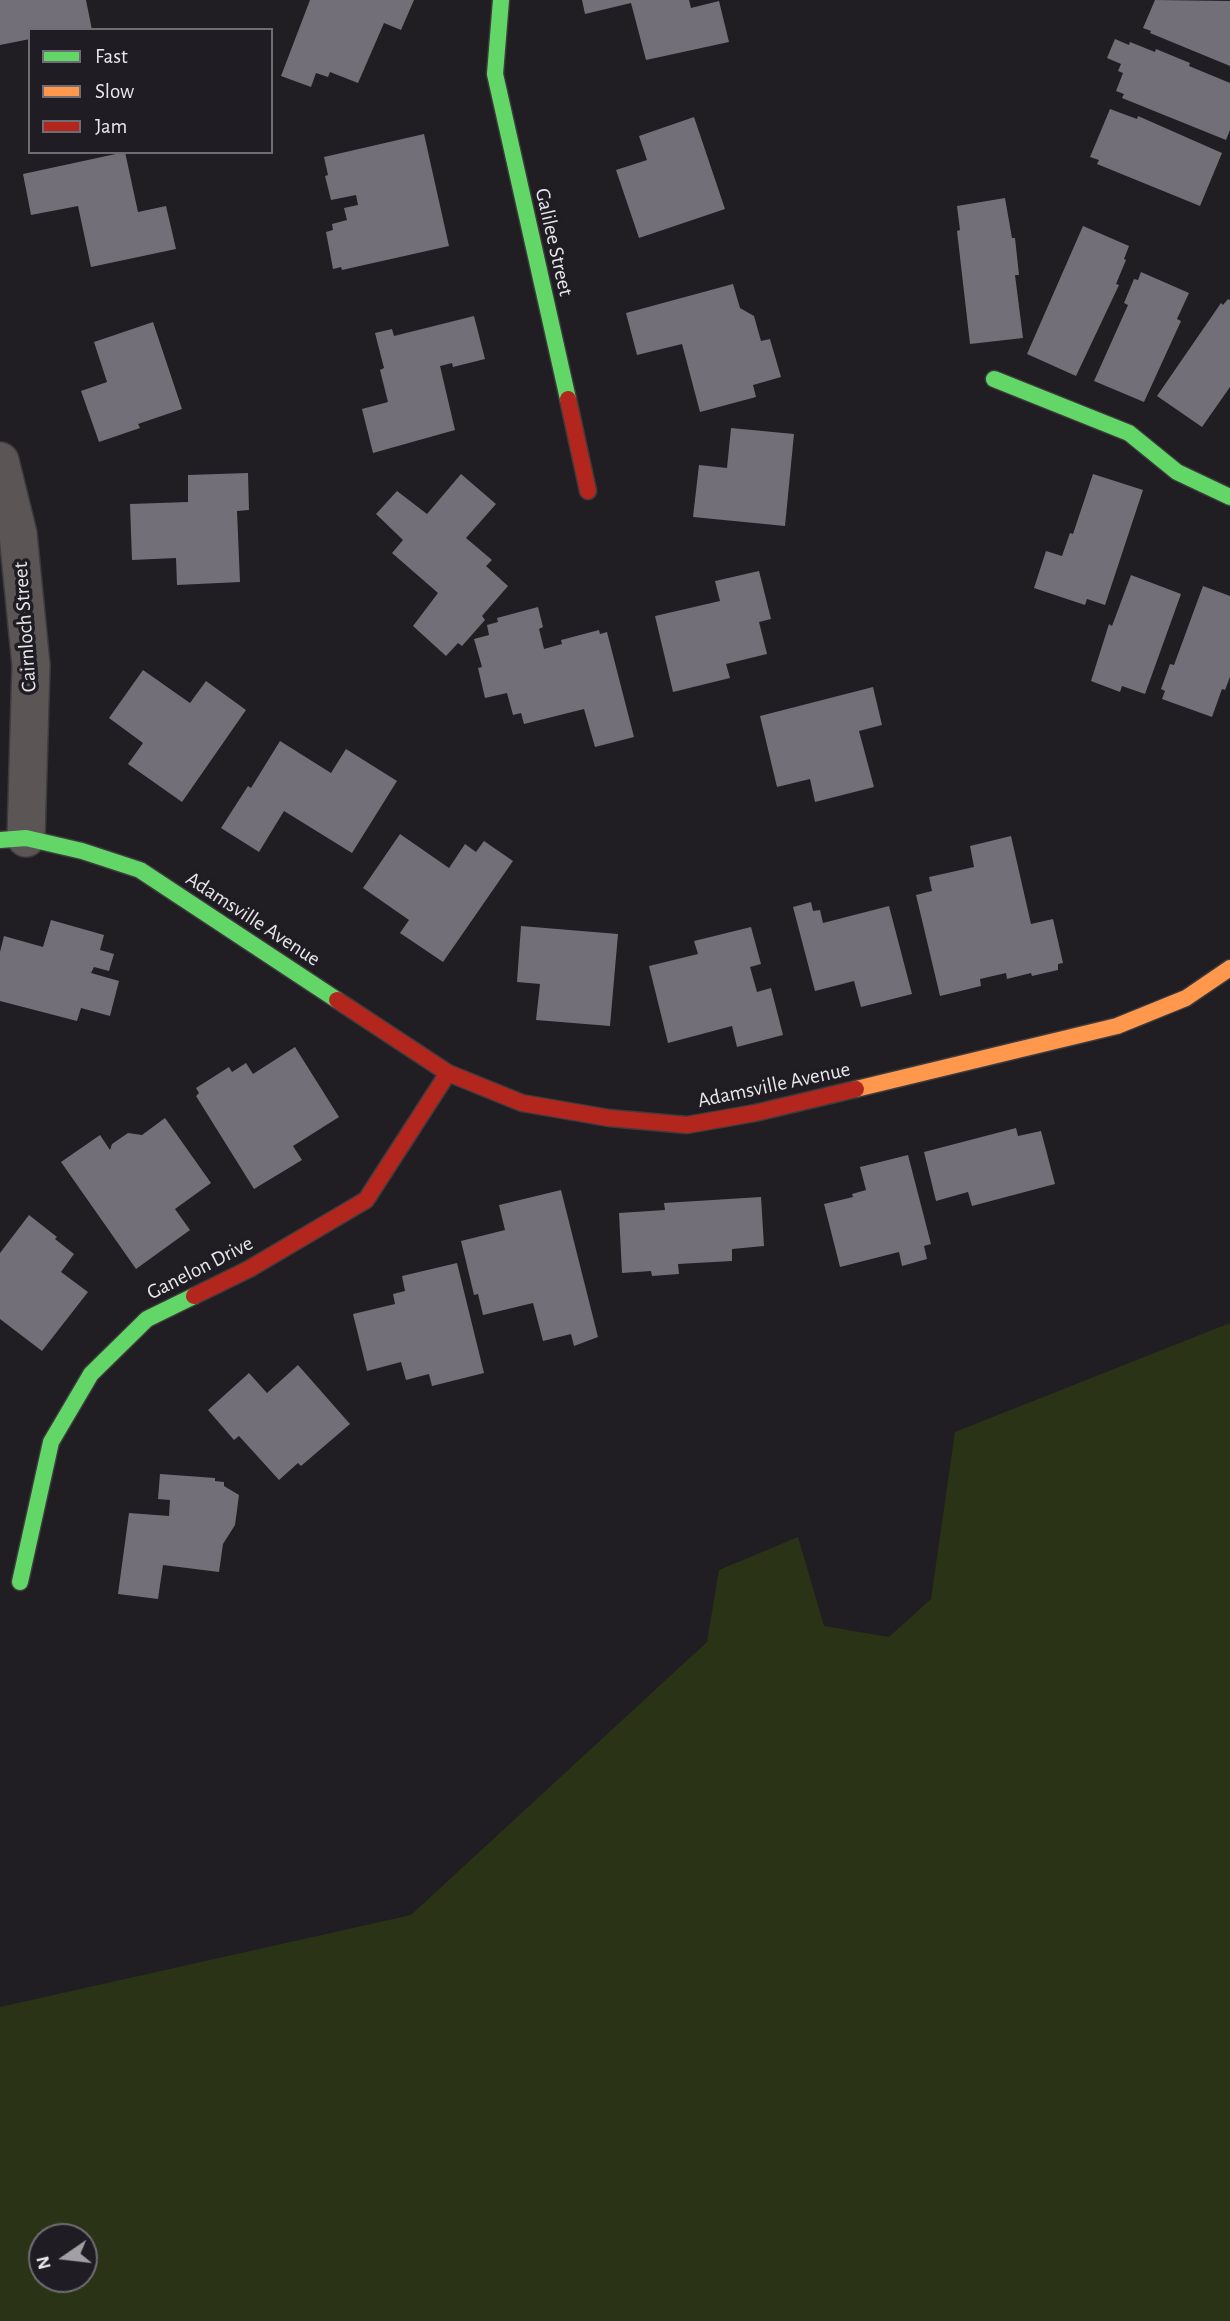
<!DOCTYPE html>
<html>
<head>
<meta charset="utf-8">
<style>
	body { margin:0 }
	#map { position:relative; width:1230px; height:2321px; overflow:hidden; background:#201e22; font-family:"Alegreya Sans",sans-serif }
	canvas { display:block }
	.legend { position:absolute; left:28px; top:28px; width:245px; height:126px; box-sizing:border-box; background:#1f1d23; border:2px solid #6f6d73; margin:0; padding:9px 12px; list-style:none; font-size:21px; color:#e7e6ea }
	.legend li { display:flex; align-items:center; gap:14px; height:35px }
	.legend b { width:35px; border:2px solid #6f6d73 }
	.north { position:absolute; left:28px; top:2223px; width:70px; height:70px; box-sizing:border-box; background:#1f1d23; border:2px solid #6f6d73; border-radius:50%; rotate:256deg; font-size:19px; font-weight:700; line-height:28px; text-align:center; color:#e7e6ea }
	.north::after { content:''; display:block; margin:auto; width:24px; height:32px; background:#a1a0a4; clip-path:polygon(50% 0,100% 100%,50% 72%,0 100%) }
</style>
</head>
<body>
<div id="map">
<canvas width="1230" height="2321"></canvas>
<ul class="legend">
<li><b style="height:9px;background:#63d668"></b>Fast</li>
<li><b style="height:9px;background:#ff974d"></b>Slow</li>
<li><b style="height:9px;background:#b3261e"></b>Jam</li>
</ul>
<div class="north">N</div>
</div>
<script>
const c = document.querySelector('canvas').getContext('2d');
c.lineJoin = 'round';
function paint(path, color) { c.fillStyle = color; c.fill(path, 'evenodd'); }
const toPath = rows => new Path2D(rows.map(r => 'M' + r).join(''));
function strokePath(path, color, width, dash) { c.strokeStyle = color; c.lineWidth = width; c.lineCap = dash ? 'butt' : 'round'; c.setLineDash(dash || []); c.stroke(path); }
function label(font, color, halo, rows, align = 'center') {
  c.font = font + ' "Alegreya Sans",sans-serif'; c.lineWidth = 7; c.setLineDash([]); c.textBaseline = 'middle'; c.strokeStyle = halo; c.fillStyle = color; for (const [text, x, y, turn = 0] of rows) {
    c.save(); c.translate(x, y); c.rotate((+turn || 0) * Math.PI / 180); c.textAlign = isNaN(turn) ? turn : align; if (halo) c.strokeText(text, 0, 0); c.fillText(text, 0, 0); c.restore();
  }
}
const green = toPath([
	[1230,1323,1230,2321,0,2321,0,2007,411,1915,707,1642,719,1570,798,1537,824,1626,889,1637,931,1599,955,1432],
	[42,2237,84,2237,84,2279,42,2279]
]);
const building = toPath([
	[0,0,86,0,92,30,30,30,30,39,0,45],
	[310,0,414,0,401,30,384,23,358,83,330,72,328,77,316,73,311,87,281,76],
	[582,0,689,0,691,8,719,1,729,42,646,60,631,3,585,14],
	[1155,0,1230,1,1230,66,1150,33,1151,31,1143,28],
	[1115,39,1129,45,1130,42,1155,52,1156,49,1190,63,1189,66,1230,83,1230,130,1226,140,1122,98,1124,94,1116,91,1123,73,1118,71,1121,64,1107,58],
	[1110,109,1137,119,1138,116,1222,153,1200,206,1097,164,1099,160,1090,157],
	[694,117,725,209,639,238,616,170,647,160,639,136],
	[424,134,449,246,342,270,341,267,333,269,326,232,333,230,332,224,347,220,344,208,358,205,356,195,331,200,325,176,328,175,324,157],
	[125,152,138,212,166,206,176,249,91,267,78,206,31,215,23,174],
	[1005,198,1012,238,1015,238,1019,275,1015,275,1023,338,970,344,957,231,960,230,957,206],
	[1083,226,1129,246,1124,259,1126,260,1116,284,1119,285,1076,376,1027,354],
	[1141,272,1189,293,1177,319,1181,321,1144,402,1094,381,1128,305,1124,303,1134,279,1138,280],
	[733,284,740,308,754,316,761,341,770,339,781,377,753,385,756,397,700,412,682,344,637,355,626,313],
	[1228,299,1230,300,1230,387,1202,427,1157,396,1221,303,1223,305],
	[474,316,485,359,453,367,452,363,440,366,455,430,373,453,362,409,388,402,380,370,384,368,375,333,392,329,394,336],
	[153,322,182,409,138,424,140,428,99,442,81,391,107,382,94,342],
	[731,428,794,434,785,526,693,517,699,465,727,468],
	[248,473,249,510,237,511,240,582,177,585,176,558,132,560,130,504,188,502,188,475],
	[461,474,496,504,466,538,492,560,486,566,508,586,482,616,485,620,462,646,458,643,446,656,413,626,438,593,392,553,403,540,376,514,397,491,427,514],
	[1093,474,1143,490,1105,605,1087,599,1085,605,1034,588,1046,551,1062,556,1070,533,1073,534],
	[759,571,771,619,759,622,767,654,726,664,730,678,673,692,655,616,720,601,715,581],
	[1131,575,1181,594,1145,694,1122,686,1120,692,1091,681,1109,624,1112,626],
	[1203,586,1230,596,1230,677,1225,690,1222,689,1212,717,1162,699,1165,691,1161,689,1170,664,1174,665],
	[538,607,543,627,539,629,544,649,562,644,561,640,599,630,600,634,607,632,634,737,595,747,584,709,524,724,521,713,513,715,507,693,485,698,478,668,482,667,474,639,489,635,487,625,498,622,497,618],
	[143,670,190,703,206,681,246,710,182,802,128,764,143,743,109,718],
	[873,687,882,725,859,731,874,787,815,802,810,779,777,787,760,716],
	[280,741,331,773,346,749,397,781,352,853,284,811,259,852,221,828,248,786,251,788],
	[400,834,449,868,465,844,476,852,484,841,513,861,443,962,400,933,409,920,363,888],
	[1011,836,1031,924,1053,919,1063,963,1058,964,1058,970,1032,976,1031,973,1007,979,1006,973,980,979,981,986,940,996,916,895,932,891,929,877,974,867,970,846],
	[811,902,813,911,820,910,823,923,889,906,912,994,861,1007,854,981,815,991,793,907],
	[51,920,104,935,100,950,114,954,109,971,94,967,91,973,119,981,110,1016,81,1008,77,1021,0,1001,0,952,4,936,43,947],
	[521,926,618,934,610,1026,536,1020,540,984,517,982],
	[751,927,761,964,750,967,757,992,771,988,783,1035,737,1047,732,1026,668,1043,649,966,698,954,694,941],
	[295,1047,339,1117,293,1146,302,1160,254,1189,196,1096,199,1093,196,1088,229,1067,232,1072,246,1063,253,1074],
	[165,1118,211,1183,175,1209,190,1230,136,1269,61,1162,100,1135,110,1150,112,1144,128,1133,142,1135],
	[1016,1128,1018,1136,1041,1131,1055,1184,972,1206,968,1192,936,1201,924,1152],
	[908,1155,931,1244,924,1246,927,1259,902,1266,899,1252,840,1267,824,1204,853,1197,852,1194,866,1190,860,1167],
	[561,1190,598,1337,574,1346,571,1334,543,1341,533,1303,483,1315,478,1294,474,1295,461,1241,505,1230,499,1205],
	[761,1197,764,1246,732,1249,732,1261,678,1264,679,1274,652,1276,651,1271,622,1273,619,1213,665,1210,664,1203],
	[29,1215,57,1237,55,1239,74,1254,61,1272,88,1292,42,1351,0,1319,0,1253],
	[457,1263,484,1373,432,1386,429,1374,406,1380,401,1362,367,1371,353,1314,395,1304,393,1294,405,1291,402,1276],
	[298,1365,350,1424,301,1466,298,1463,279,1480,239,1436,234,1440,208,1410,249,1373,267,1393],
	[160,1474,215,1478,215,1481,224,1482,224,1486,239,1495,235,1525,223,1544,219,1572,163,1565,158,1599,118,1594,129,1513,169,1516,170,1500,158,1499]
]);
const street = toPath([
	[0,461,18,534,31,665,26,838]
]);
const fast = toPath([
	[501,0,495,74,568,399],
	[994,379,1129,433,1177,472,1230,497],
	[0,840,26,838,82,851,140,870,337,1000],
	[20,1582,51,1442,91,1374,147,1319,194,1296]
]);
const slow = toPath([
	[856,1089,1117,1026,1186,998,1230,968]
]);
const jam = toPath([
	[568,399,588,491],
	[337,1000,448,1073,522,1103,609,1118,687,1125,755,1113,856,1089],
	[194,1296,249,1269,366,1200,448,1073]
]);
const streetNames = [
	["Galilee Street",554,242,77],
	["Cairnloch Street",25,627,-94],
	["Adamsville Avenue",253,919,33],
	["Adamsville Avenue",774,1085,-12],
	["Ganelon Drive",200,1268,-27]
];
paint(green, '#2a3316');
paint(building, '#726f78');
strokePath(street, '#3c3b3d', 40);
strokePath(fast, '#3c3b3d', 19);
strokePath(slow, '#3c3b3d', 19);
strokePath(jam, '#3c3b3d', 19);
strokePath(street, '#5b5556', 37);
strokePath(fast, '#63d668', 16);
strokePath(slow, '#ff974d', 16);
strokePath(jam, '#b3261e', 16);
label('21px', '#e7e6ea', '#1f1d23', streetNames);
</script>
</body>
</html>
